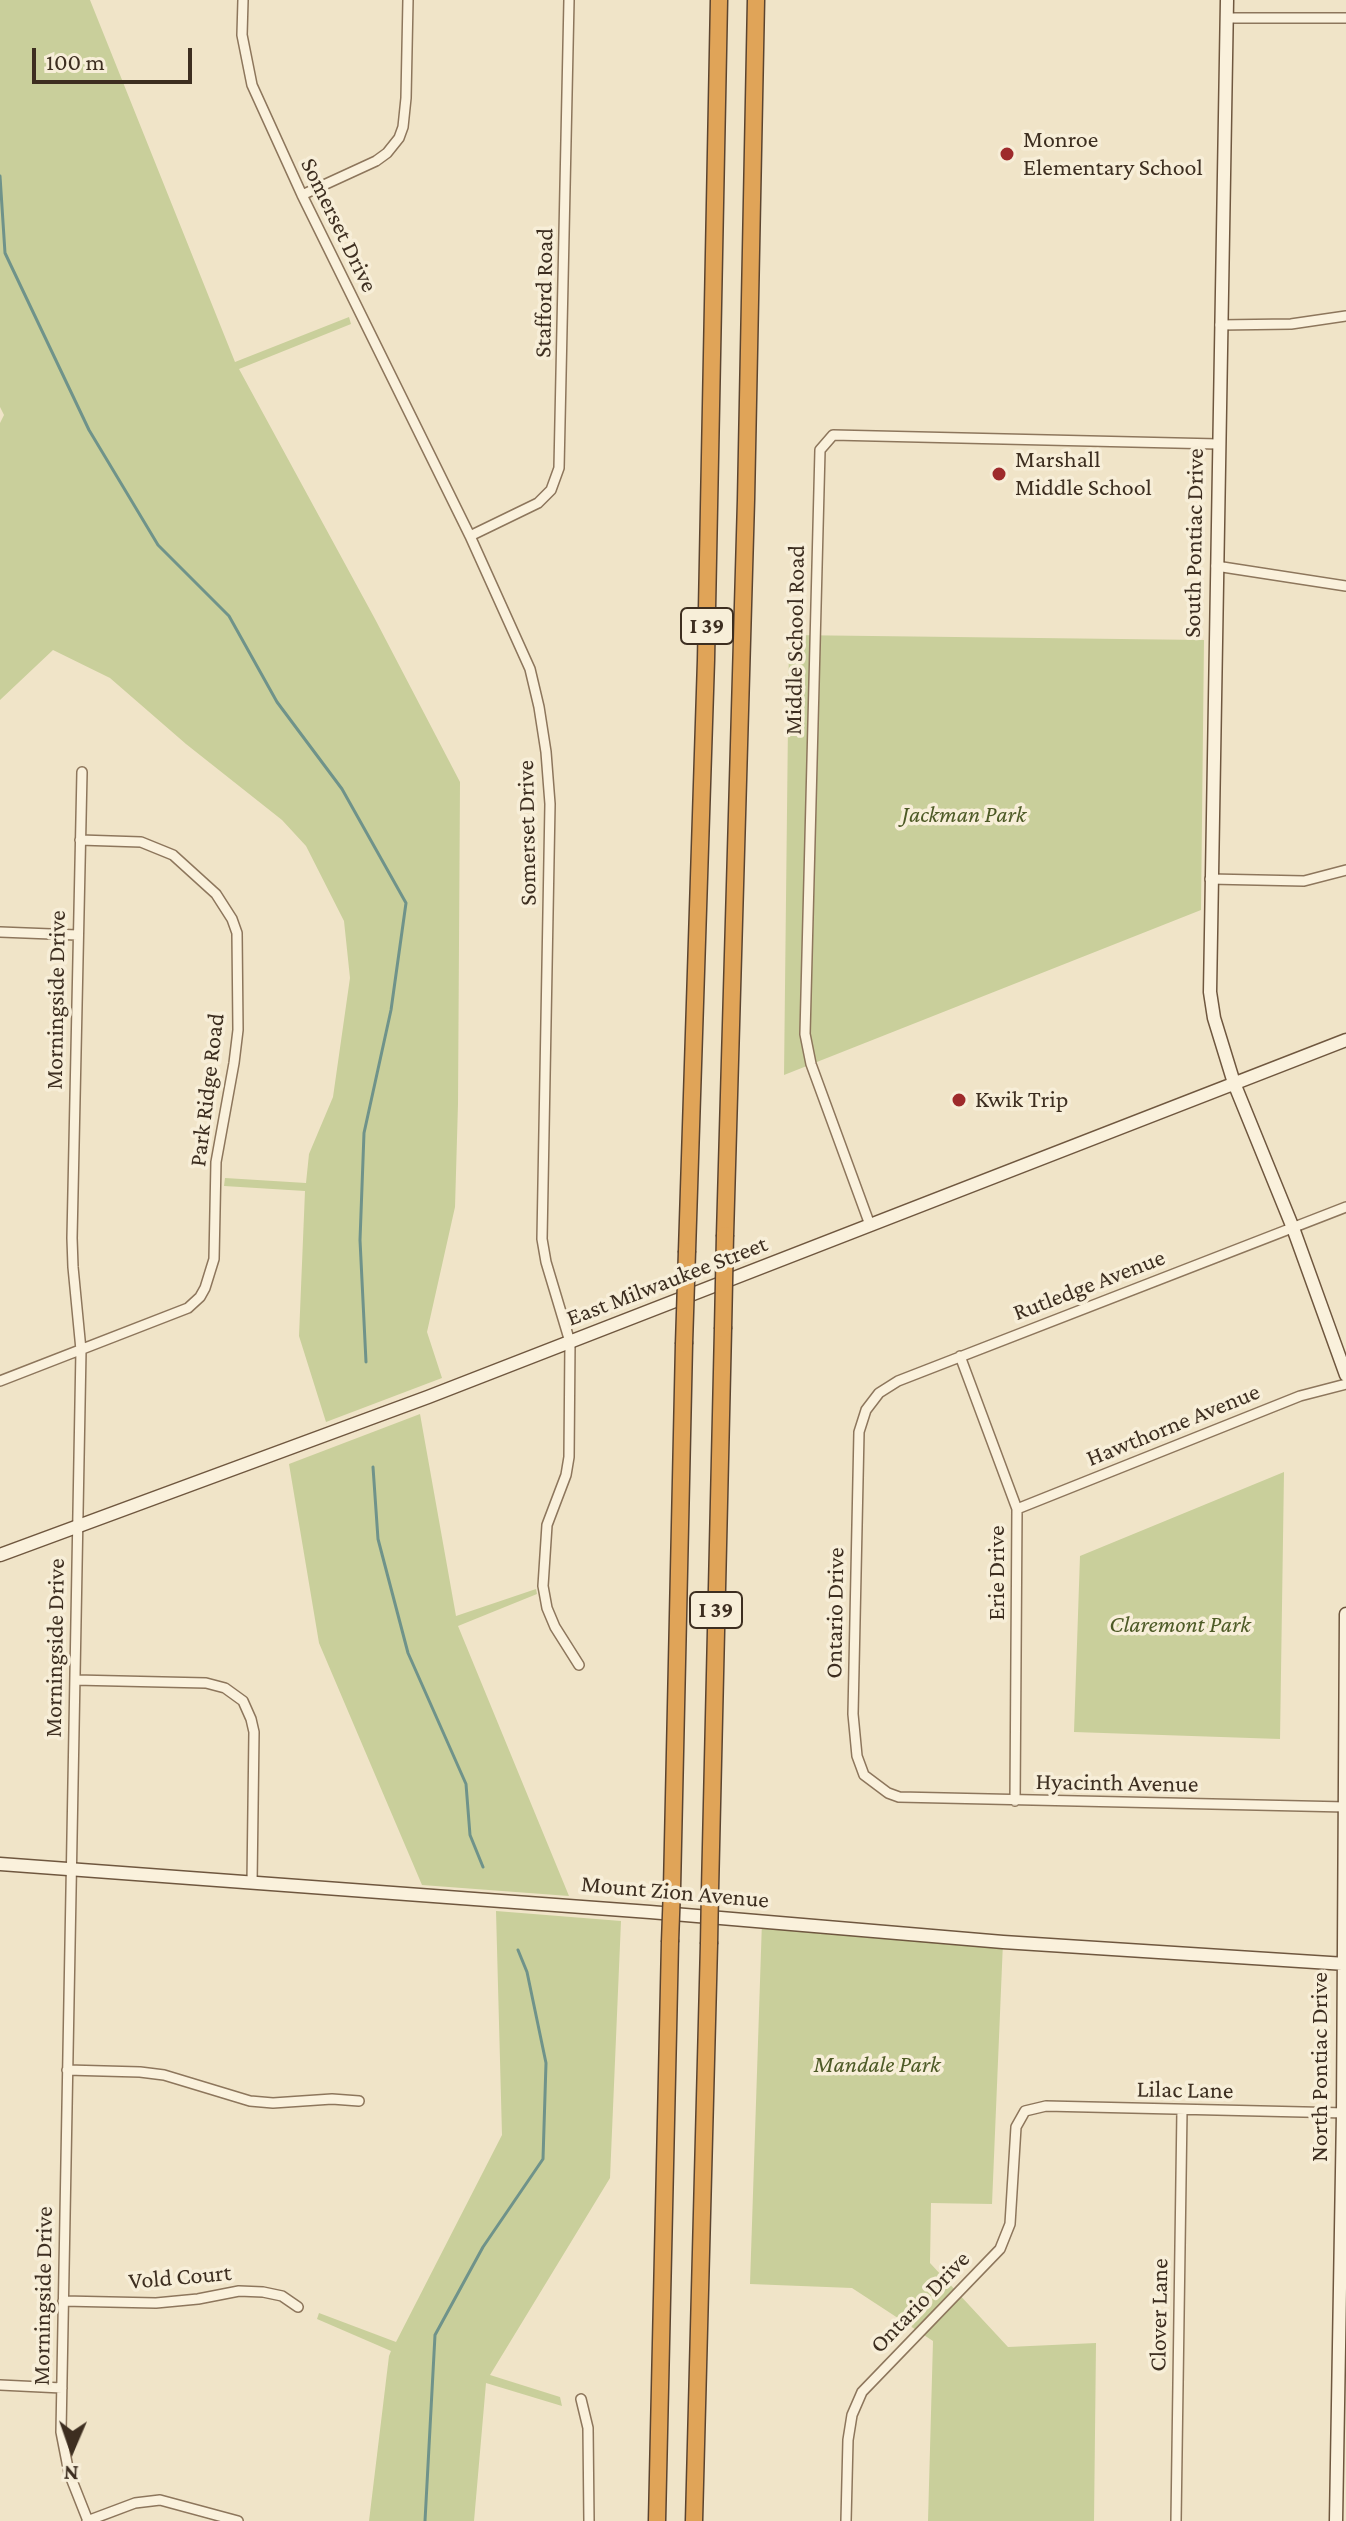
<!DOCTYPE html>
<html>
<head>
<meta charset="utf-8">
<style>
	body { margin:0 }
	#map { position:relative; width:1346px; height:2521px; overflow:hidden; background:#f0e4c8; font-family:"Crimson Pro",serif }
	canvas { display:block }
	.north { position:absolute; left:32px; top:2409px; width:80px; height:80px; -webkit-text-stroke:6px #f7eed8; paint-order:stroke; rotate:182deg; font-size:22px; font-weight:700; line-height:32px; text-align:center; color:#3d2e20 }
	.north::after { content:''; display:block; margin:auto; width:28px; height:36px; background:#3d2e20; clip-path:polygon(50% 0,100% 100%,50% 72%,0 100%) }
	.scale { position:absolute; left:32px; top:48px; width:160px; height:36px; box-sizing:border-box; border:4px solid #3d2e20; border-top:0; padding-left:10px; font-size:24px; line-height:28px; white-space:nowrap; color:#3d2e20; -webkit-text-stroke:6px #f7eed8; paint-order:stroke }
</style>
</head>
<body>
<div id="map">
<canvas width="1346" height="2521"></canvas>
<div class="north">N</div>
<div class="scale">100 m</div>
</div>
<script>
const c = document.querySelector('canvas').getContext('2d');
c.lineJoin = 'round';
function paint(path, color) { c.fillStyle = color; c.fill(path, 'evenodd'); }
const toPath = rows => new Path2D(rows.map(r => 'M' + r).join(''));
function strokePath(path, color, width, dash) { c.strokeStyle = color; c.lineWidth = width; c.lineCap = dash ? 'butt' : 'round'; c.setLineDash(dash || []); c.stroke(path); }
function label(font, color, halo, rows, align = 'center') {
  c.font = font + ' "Crimson Pro",serif'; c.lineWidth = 7; c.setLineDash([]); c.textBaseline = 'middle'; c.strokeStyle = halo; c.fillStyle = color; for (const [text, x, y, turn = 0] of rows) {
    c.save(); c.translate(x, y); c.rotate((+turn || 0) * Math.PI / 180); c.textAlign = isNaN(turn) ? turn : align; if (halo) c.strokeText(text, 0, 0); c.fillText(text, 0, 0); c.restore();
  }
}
const green = toPath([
	[0,0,90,0,235,362,349,317,351,324,239,369,375,619,460,782,458,1104,455,1207,427,1332,442,1378,326,1422,299,1336,305,1191,224,1186,225,1178,306,1183,309,1154,333,1097,350,978,344,921,306,846,282,820,186,744,110,678,53,650,0,700,0,423,4,415,0,407],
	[789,635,1204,640,1201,910,784,1075],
	[420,1414,456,1616,536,1589,537,1594,458,1626,569,1896,422,1885,319,1643,289,1464],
	[1284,1472,1280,1739,1074,1732,1080,1556],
	[496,1911,621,1921,610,2178,490,2375,560,2397,562,2406,486,2383,474,2521,369,2521,389,2356,391,2351,317,2319,319,2313,396,2342,502,2135],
	[762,1921,1003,1942,992,2204,931,2203,930,2263,1008,2347,1096,2343,1094,2521,928,2521,933,2341,852,2288,750,2284]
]);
const stream = toPath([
	[0,176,5,253,89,430,158,545,229,616,277,702,342,789,406,903,391,1010,364,1133,360,1240,366,1362],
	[373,1467,378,1539,408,1653,466,1784,470,1835,483,1867],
	[425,2521,435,2335,483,2247,543,2159,546,2063,527,1972,518,1950]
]);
const street = toPath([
	[243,0,242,35,252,85,302,195,470,536,530,669,539,707,546,752,550,804,542,1239,546,1262,570,1342,569,1457,566,1475,547,1525,543,1586,547,1608,555,1627,579,1665],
	[1227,18,1346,18],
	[302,195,376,161,387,153,399,138,403,127,406,98,408,0],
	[1220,325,1291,324,1346,316],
	[470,536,538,503,551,490,559,468,569,0],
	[1216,566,1346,586],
	[82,772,72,1238,73,1267,81,1350,61,2432,69,2473,88,2521],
	[1210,879,1304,881,1346,870],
	[0,932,77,935],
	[1346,1207,898,1381,879,1393,866,1410,859,1432,853,1714,857,1756,864,1775,888,1793,899,1797,1346,1807],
	[870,1225,811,1064,805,1034,820,450,833,435,1218,444],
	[960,1356,1017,1509,1015,1801],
	[0,1381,188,1308,200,1297,205,1288,214,1259,216,1162,234,1063,238,1030,237,933,232,919,216,894,173,855,141,842,80,840],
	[1017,1509,1300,1396,1346,1384],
	[75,1680,206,1683,225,1688,243,1701,251,1719,254,1732,252,1883],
	[67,2070,140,2072,164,2075,250,2101,273,2103,332,2099,359,2101],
	[63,2301,156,2303,198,2299,239,2291,263,2292,282,2296,298,2307],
	[0,2385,62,2388],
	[581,2399,588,2428,589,2521],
	[87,2521,135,2503,160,2500,238,2521],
	[846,2521,848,2440,852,2415,862,2392,1000,2249,1010,2224,1016,2127,1025,2111,1046,2106,1346,2113],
	[1176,2521,1182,2110]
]);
const secondary = toPath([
	[1227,0,1210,992,1214,1018,1234,1083,1293,1228,1346,1375],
	[0,1555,428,1397,1346,1040],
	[0,1864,650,1912,1003,1942,1346,1964],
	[1336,2521,1343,2113,1346,1614]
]);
const highway = toPath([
	[725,1235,746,500,756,0],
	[687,1251,706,660,719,0],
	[672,1888,684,1344],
	[710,1890,723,1329],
	[657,2521,670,1942],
	[694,2521,709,1944]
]);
const highwayBridge = toPath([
	[723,1329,725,1235],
	[684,1344,687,1251],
	[670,1942,672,1888],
	[709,1944,710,1890]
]);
const markers = [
	[1007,154,8,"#9e2a2b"],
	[999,474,8,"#9e2a2b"],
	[959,1100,8,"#9e2a2b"]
];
const shields = [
	[707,626,52],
	[716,1610,52]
];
const shieldNames = [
	["I 39",707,626],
	["I 39",716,1610]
];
const poiNames = [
	["Monroe",1023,140],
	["Elementary School",1023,168],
	["Marshall",1015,460],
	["Middle School",1015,488],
	["Kwik Trip",975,1100]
];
const streetNames = [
	["Somerset Drive",339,225,64],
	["Stafford Road",544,293,-89],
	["South Pontiac Drive",1194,543,-89],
	["Middle School Road",795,640,-89],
	["Somerset Drive",527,833,-91],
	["Morningside Drive",56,1000,-89],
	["Park Ridge Road",207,1090,-83],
	["East Milwaukee Street",667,1281,-21],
	["Rutledge Avenue",1089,1285,-21],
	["Hawthorne Avenue",1173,1425,-22],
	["Erie Drive",997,1573,-90],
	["Ontario Drive",835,1613,-89],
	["Morningside Drive",55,1648,-89],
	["Hyacinth Avenue",1117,1783,1],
	["Mount Zion Avenue",675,1892,5],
	["North Pontiac Drive",1320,2067,-90],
	["Lilac Lane",1185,2090,1],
	["Vold Court",180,2277,-5],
	["Morningside Drive",43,2296,-89],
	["Ontario Drive",920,2302,-46],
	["Clover Lane",1159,2315,-89]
];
const parkNames = [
	["Jackman Park",964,815],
	["Claremont Park",1180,1625],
	["Mandale Park",877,2065]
];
paint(green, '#c9cf9b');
strokePath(stream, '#6f938a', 3);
strokePath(street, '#8d765c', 12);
strokePath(secondary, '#6f573f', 15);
strokePath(highway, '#5b4430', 19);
strokePath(street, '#faf1dc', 9);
strokePath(secondary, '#faf1dc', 12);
strokePath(highway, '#e0a458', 16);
strokePath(highwayBridge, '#5b4430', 19, []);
strokePath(highwayBridge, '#e0a458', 16);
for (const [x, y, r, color] of markers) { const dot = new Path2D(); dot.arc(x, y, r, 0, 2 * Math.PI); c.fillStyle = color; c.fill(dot); strokePath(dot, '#f7eed8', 3); }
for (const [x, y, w] of shields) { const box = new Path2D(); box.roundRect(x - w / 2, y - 18, w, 36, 6); c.fillStyle = '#f7eed8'; c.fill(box); strokePath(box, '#3d2e20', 2); }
label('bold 22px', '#3d2e20', null, shieldNames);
label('24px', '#3d2e20', '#f7eed8', poiNames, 'left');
label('24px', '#3d2e20', '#f7eed8', streetNames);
label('italic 24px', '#4d5a26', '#f7eed8', parkNames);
</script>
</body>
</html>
